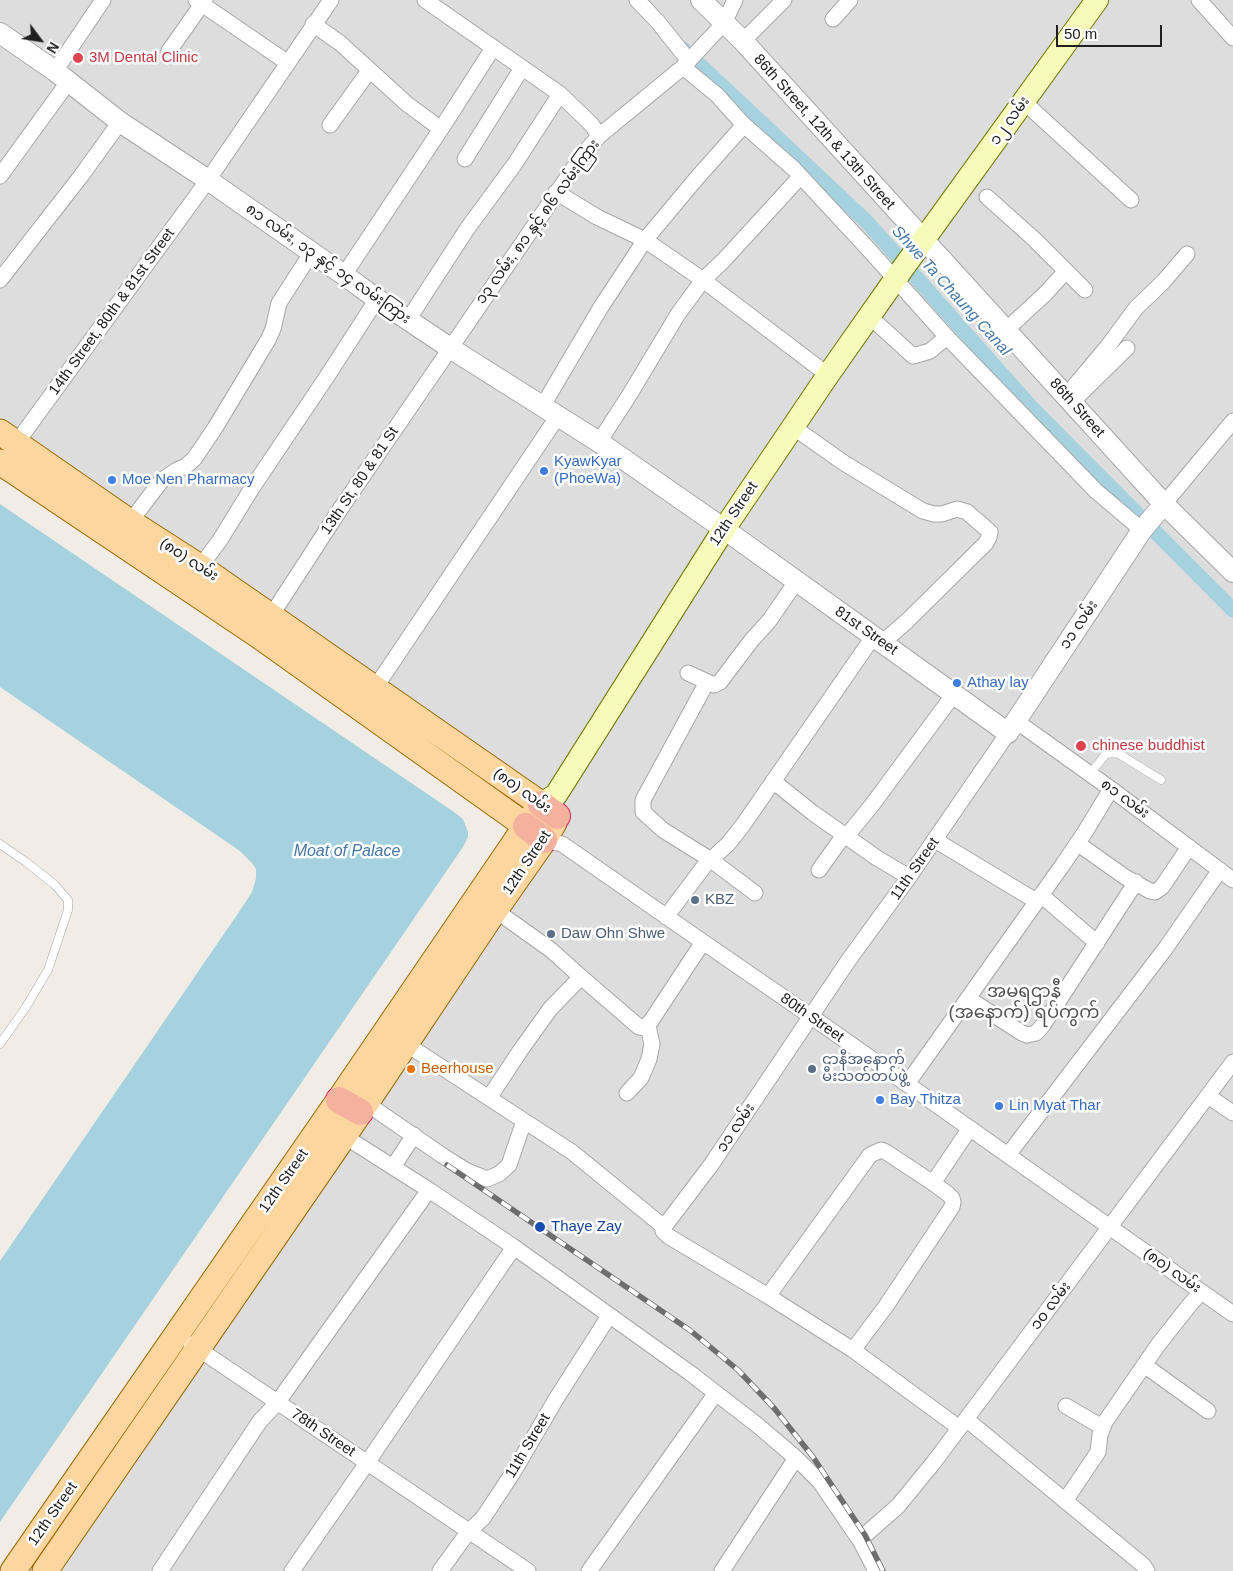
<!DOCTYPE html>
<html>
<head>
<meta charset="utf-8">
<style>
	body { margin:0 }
	#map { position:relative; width:1233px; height:1571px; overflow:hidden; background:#f1ede6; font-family:Arial,sans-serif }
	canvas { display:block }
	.north { position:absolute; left:15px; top:15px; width:50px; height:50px; -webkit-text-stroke:4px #fff; paint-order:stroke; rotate:121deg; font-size:14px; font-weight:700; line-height:20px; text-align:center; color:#202020 }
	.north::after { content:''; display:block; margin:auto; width:18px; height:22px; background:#202020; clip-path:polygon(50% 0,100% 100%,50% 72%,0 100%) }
	.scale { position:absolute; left:1056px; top:25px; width:106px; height:22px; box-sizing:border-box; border:2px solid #202020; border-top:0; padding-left:6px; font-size:15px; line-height:18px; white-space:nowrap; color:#202020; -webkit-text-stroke:4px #fff; paint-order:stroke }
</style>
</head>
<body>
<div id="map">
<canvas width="1233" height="1571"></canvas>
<div class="north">N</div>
<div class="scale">50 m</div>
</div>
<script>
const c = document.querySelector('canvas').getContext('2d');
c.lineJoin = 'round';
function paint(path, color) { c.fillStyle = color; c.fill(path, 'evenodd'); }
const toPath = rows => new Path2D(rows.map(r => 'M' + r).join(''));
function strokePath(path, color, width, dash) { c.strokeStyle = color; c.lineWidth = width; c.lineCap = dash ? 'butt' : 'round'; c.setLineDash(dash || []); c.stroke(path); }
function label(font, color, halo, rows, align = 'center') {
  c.font = font + ' Arial,"Noto Sans Myanmar",sans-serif'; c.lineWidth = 5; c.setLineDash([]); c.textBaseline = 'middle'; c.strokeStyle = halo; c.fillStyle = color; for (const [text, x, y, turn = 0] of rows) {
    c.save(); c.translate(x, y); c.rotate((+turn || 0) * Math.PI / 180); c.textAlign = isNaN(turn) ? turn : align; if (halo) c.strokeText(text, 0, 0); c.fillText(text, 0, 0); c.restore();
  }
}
const residential = toPath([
	[0,0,1233,0,1233,1571,25,1571,533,831,0,467]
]);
const water = toPath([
	[0,504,454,812,463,819,468,832,468,837,463,847,0,1522,0,1261,241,909,252,892,256,878,256,869,252,863,240,851,0,687]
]);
const canal = toPath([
	[683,49,867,222,1031,407,1233,610]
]);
const service = toPath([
	[1090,774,1105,755,1112,753,1119,754,1161,780],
	[0,844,26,862,55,885,68,900,68,910,48,970,26,1007,0,1044]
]);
const minor = toPath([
	[196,0,288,63],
	[425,0,560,94,592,125,599,136],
	[637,0,658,22,689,61],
	[1199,0,1233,38],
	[833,19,850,0],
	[313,24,340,43,407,104,441,129],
	[743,41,784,0],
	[169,51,205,0],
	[683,67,717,95,744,125,794,169,871,252,947,337,1066,460,1096,491,1142,530],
	[55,71,103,0],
	[1024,102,1131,200],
	[330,125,369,71],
	[465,159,522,68],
	[0,176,69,81],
	[556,192,597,217,645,240,703,280,828,375],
	[987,197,1034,239,1066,271,1045,294,1006,330],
	[1066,271,1085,290],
	[344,275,441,129,493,48],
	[0,280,81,176,120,122],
	[869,316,913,356,930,351,947,337],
	[408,320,467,229,514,165,560,94],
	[1066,396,1108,346,1136,308,1164,281,1187,254],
	[1072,402,1127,348],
	[542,407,601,307,645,240,696,179,744,125],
	[793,427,844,463,923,511,934,514,942,514,957,509,967,512,990,532,989,537,986,543,907,621,882,643],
	[599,442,630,394,678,314,703,280,724,260,800,177],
	[12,449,208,180,331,0],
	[1164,504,1233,421],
	[130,522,162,480,177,470,186,466,194,459,215,428,268,340,273,329,279,303,312,252],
	[200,567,220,540,252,488,328,375,377,299],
	[267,622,341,508,584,153,599,136,683,67,724,23,735,0],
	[688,673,714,685,720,682,751,641,769,621,796,582],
	[707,682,643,800,643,812,663,830,711,860,755,893],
	[375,688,558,416],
	[1016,721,1111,789,1233,880],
	[773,781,813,813,877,858,909,877],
	[544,840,562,844,703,942,812,1017,1233,1314],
	[935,840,1036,901],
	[1077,843,1125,877,1150,891,1155,892,1162,887,1189,847],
	[819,870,844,835,850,832,872,805,954,694],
	[1041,895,1097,943],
	[495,910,551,950,581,977,639,1027,644,1028,651,1021,703,942],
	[666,917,705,865,728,844,743,825,873,637],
	[969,999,1022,1033,1027,1035,1036,1033,1043,1025,1136,882],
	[406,1044,572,1152,664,1227],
	[907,1084,1064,863,1085,832,1111,789],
	[627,1093,641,1078,649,1059,652,1044,648,1026],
	[1208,1096,1233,1113],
	[489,1098,520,1051,550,1009,581,977],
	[366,1103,443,1156,467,1171,487,1179,499,1174,509,1165,524,1121],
	[344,1136,429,1190,514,1247,690,1373,756,1424,796,1458,820,1482,861,1542,876,1571],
	[1008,1155,1165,949,1220,870],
	[393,1167,414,1135],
	[933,1183,970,1128],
	[768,1296,870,1155,881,1150,886,1152,933,1183,948,1194,952,1198,953,1202,952,1207,886,1306,853,1350],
	[191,1344,528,1571],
	[1144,1365,1208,1411],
	[1066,1406,1102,1427],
	[966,1419,1143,1565,1147,1571],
	[958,1427,853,1350,768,1296,668,1236,663,1231,664,1227,711,1165,848,961,909,877,1008,733],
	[1065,1501,1098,1452,1100,1435,1105,1422,1158,1345,1188,1307,1201,1292],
	[861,1542,865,1535,898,1506,934,1462,1233,1062],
	[160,1571,260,1421,277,1403,429,1190],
	[292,1571,367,1463,514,1247],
	[440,1571,469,1531,483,1518,489,1509,514,1471,556,1399,609,1316],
	[589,1571,716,1393],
	[722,1571,796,1458]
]);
const tertiary = toPath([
	[701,0,743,41,1164,504,1233,572],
	[0,33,55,71,120,122,208,180,344,275,377,299,450,348,599,442,724,529,1008,733,1142,530,1164,504]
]);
const secondary = toPath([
	[541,804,556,795,724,529,828,375,901,271,1097,0]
]);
const primary = toPath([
	[0,432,130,522,200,567,541,804,339,1100,13,1571],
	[0,462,258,635,526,826],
	[45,1571,344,1136,495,910,544,840,554,823]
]);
const trunk = toPath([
	[541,804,557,816],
	[526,826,544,840],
	[339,1100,360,1112]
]);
const rail = toPath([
	[447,1165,691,1331,738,1370,774,1408,813,1457,865,1535,883,1571]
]);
const markers = [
	[78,58,6,"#e0444e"],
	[544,471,5,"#3f7fe0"],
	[112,480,5,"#3f7fe0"],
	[957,683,5,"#3f7fe0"],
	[1081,746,6,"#e0444e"],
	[695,900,5,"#5c6f8a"],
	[551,934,5,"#5c6f8a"],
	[411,1069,5,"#e8710a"],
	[812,1069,5,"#5c6f8a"],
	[880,1100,5,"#3f7fe0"],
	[999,1106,5,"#3f7fe0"],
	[540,1227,6,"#1a4fb4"]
];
const healthNames = [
	["3M Dental Clinic",89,58],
	["chinese buddhist",1092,746]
];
const streetNames = [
	["၁၂ လမ်း",1010,121,-54],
	["86th Street, 12th & 13th Street",824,132,48],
	["၁၃ လမ်း, ၈၁ နှင့် ၈၆ လမ်းကြား",538,222,-54],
	["၈၁ လမ်း, ၁၃ နှင့် ၁၄ လမ်းကြား",328,264,35],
	["14th Street, 80th & 81st Street",112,312,-54],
	["86th Street",1077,408,48],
	["13th St, 80 & 81 St",360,481,-56],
	["12th Street",734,514,-56],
	["(၈၀) လမ်း",189,560,33],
	["၁၁ လမ်း",1079,625,-56],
	["81st Street",866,631,35],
	["(၈၀) လမ်း",522,791,35],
	["၈၁ လမ်း",1125,799,36],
	["12th Street",527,863,-56],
	["11th Street",915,869,-55],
	["80th Street",812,1018,35],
	["၁၁ လမ်း",736,1128,-56],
	["12th Street",284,1181,-55],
	["(၈၀) လမ်း",1172,1271,35],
	["၁၀ လမ်း",1051,1306,-53],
	["78th Street",323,1433,34],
	["11th Street",528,1446,-59],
	["12th Street",53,1514,-55]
];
const shopNames = [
	["KyawKyar",554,462],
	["(PhoeWa)",554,479],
	["Moe Nen Pharmacy",122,480],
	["Athay lay",967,683],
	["Bay Thitza",890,1100],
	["Lin Myat Thar",1009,1106]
];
const serviceNames = [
	["KBZ",705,900],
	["Daw Ohn Shwe",561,934],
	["ဌာနီအနောက်",822,1060],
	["မီးသတ်တပ်ဖွဲ့",822,1077]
];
const foodNames = [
	["Beerhouse",421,1069]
];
const transitNames = [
	["Thaye Zay",551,1227]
];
const waterNames = [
	["Shwe Ta Chaung Canal",951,291,48],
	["Moat of Palace",347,852]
];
const quarterNames = [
	["အမရဌာနီ",1024,992],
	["(အနောက်) ရပ်ကွက်",1024,1013]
];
paint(residential, '#dedddd');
paint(water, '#a6d2df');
strokePath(canal, '#a6d2df', 15);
strokePath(service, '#a7a7a7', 9);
strokePath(minor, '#a7a7a7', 17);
strokePath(tertiary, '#a7a7a7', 22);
strokePath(secondary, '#6d7b03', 24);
strokePath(primary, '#9c6900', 27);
strokePath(trunk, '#de2363', 28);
strokePath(service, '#fff', 8);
strokePath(minor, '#fff', 15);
strokePath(tertiary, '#fff', 20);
strokePath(secondary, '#f7fbba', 22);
strokePath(primary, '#fdd59e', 25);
strokePath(trunk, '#f3b19e', 26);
strokePath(rail, '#6e6e6e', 5.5);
strokePath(rail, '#fff', 4, [11]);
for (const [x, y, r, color] of markers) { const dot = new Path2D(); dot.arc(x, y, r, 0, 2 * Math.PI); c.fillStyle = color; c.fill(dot); strokePath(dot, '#fff', 2); }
label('15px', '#be3a42', '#fff', healthNames, 'left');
label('15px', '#202020', '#fff', streetNames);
label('15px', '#366cbe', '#fff', shopNames, 'left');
label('15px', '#4e5e75', '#fff', serviceNames, 'left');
label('15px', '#c56008', '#fff', foodNames, 'left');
label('15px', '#164399', '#fff', transitNames, 'left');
label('italic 16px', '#4778aa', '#fff', waterNames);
label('18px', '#535353', '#fff', quarterNames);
</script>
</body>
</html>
